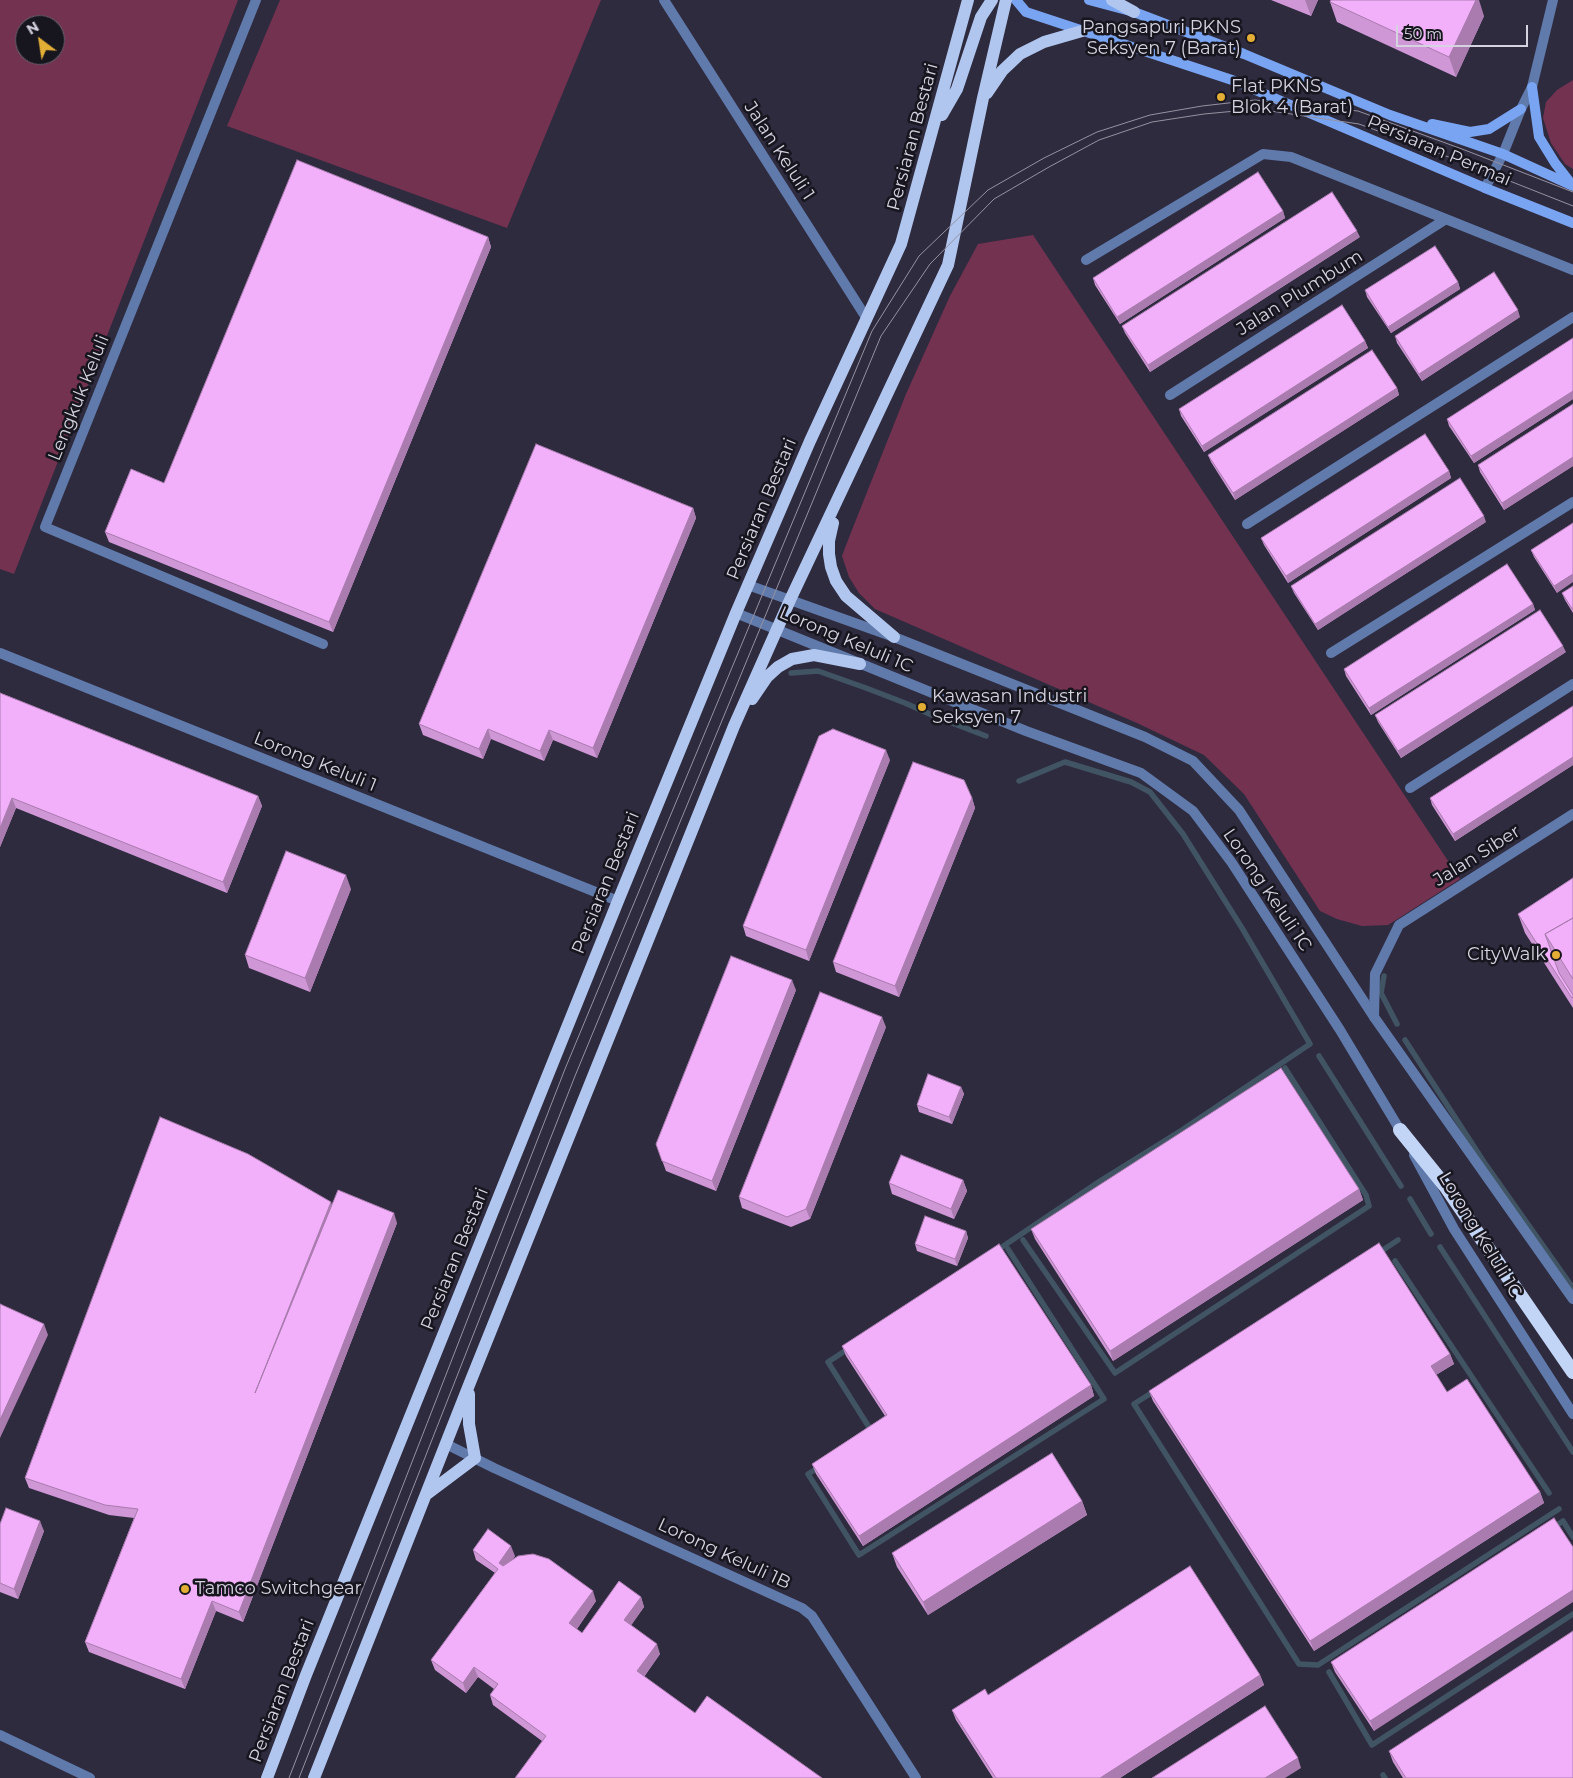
<!DOCTYPE html>
<html>
<head>
<meta charset="utf-8">
<style>
	body { margin:0 }
	#map { position:relative; width:1573px; height:1778px; overflow:hidden; background:#2f2b3f; font-family:Montserrat,sans-serif }
	canvas { display:block }
	.north { position:absolute; left:15px; top:15px; width:50px; height:50px; box-sizing:border-box; background:#17151e; border:1px solid #63616c; border-radius:50%; rotate:329deg; font-size:14px; font-weight:700; line-height:20px; text-align:center; color:#d5d3e0 }
	.north::after { content:''; display:block; margin:auto; width:18px; height:22px; background:#e3ae35; clip-path:polygon(50% 0,100% 100%,50% 72%,0 100%) }
	.scale { position:absolute; left:1396px; top:25px; width:132px; height:22px; box-sizing:border-box; border:2px solid #d5d3e0; border-top:0; padding-left:6px; font-size:15px; line-height:18px; white-space:nowrap; color:#d5d3e0; -webkit-text-stroke:4px #17151e; paint-order:stroke }
</style>
</head>
<body>
<div id="map">
<canvas width="1573" height="1778"></canvas>
<div class="north">N</div>
<div class="scale">50 m</div>
</div>
<script>
const c = document.querySelector('canvas').getContext('2d');
c.lineJoin = 'round';
function paint(path, color) { c.fillStyle = color; c.fill(path, 'evenodd'); }
const toPath = rows => new Path2D(rows.map(r => 'M' + r).join(''));
function strokePath(path, color, width, dash) { c.strokeStyle = color; c.lineWidth = width; c.lineCap = dash ? 'butt' : 'round'; c.setLineDash(dash || []); c.stroke(path); }
function label(font, color, halo, rows, align = 'center') {
  c.font = font + ' Montserrat,sans-serif'; c.lineWidth = 5; c.setLineDash([]); c.textBaseline = 'middle'; c.strokeStyle = halo; c.fillStyle = color; for (const [text, x, y, turn = 0] of rows) {
    c.save(); c.translate(x, y); c.rotate((+turn || 0) * Math.PI / 180); c.textAlign = isNaN(turn) ? turn : align; if (halo) c.strokeText(text, 0, 0); c.fillText(text, 0, 0); c.restore();
  }
}
const green = toPath([
	[0,0,238,0,14,574,0,569],
	[25,25,55,25,55,55,25,55],
	[280,0,601,0,507,228,227,126],
	[1573,80,1573,169,1565,164,1551,143,1543,118,1546,102,1557,90],
	[1033,235,1460,879,1388,925,1362,926,1337,919,1320,911,1244,794,1204,755,1137,723,875,609,859,593,849,577,842,556,850,535,906,394,950,296,978,244]
]);
const stream = toPath([
	[791,673,818,671,866,688,905,703,934,716,986,736],
	[1384,976,1381,993,1397,1024],
	[1405,1040,1484,1162,1573,1288],
	[1319,1056,1401,1186],
	[1410,1199,1431,1234],
	[1023,1240,1115,1373,1369,1206,1366,1195,1285,1068],
	[1440,1247,1573,1452],
	[996,1251,1100,1181,1182,1130,1310,1044,1242,928,1183,834,1150,792,1131,782,1065,762,1019,781],
	[1377,1254,1398,1240],
	[1395,1261,1549,1493],
	[851,1347,828,1362,872,1432],
	[1156,1390,1134,1404,1299,1664,1318,1665,1559,1509],
	[821,1466,808,1474,859,1555,1104,1399,1008,1249],
	[1553,1528,1563,1521,1573,1537],
	[1329,1672,1372,1745,1573,1614],
	[1383,1775,1385,1778]
]);
const minor = toPath([
	[256,0,45,527,323,644],
	[664,0,867,319],
	[1485,188,1503,154,1521,109,1532,87,1553,0],
	[1086,260,1263,154,1291,157,1573,270],
	[1170,395,1446,219],
	[1247,524,1573,317],
	[0,653,618,901],
	[1331,653,1573,502],
	[1410,788,1573,684],
	[1374,1017,1375,974,1399,925,1573,814],
	[446,1444,494,1468,802,1608,812,1616,916,1778],
	[0,1735,90,1778]
]);
const tertiary = toPath([
	[748,585,894,637,1145,737,1193,761,1239,810,1374,1017,1573,1299],
	[736,613,1026,731,1141,773,1193,811,1232,863,1340,1030,1403,1135],
	[1414,1155,1454,1229,1573,1414]
]);
const secondary = toPath([
	[1016,0,1026,12,1232,80,1485,188,1573,223],
	[1089,0,1134,12,1244,54,1390,115,1503,154,1573,186],
	[1532,87,1539,137,1555,163,1572,185],
	[1432,124,1470,132,1489,129,1521,109]
]);
const primary = toPath([
	[1112,0,1134,12],
	[987,93,1002,71,1020,54,1044,42,1082,31],
	[942,115,957,89,981,17,992,0],
	[833,523,829,541,829,554,831,567,836,581,846,596,894,637],
	[752,699,767,677,778,667,792,659,814,655,860,664],
	[427,1494,475,1458,469,1424,469,1394],
	[267,1778,306,1675,618,901,736,613,810,441,901,244,968,0],
	[314,1778,469,1385,734,726,790,600,948,265,983,98,1006,0]
]);
const trunk = toPath([
	[1400,1130,1446,1187,1573,1372]
]);
const tram = toPath([
	[289,1778,565,1069,872,331,919,256,988,190,1044,158,1097,132,1150,115,1202,106,1255,100,1358,111,1462,149,1573,192],
	[299,1778,575,1076,881,336,930,264,994,199,1049,167,1099,140,1152,122,1204,114,1257,109,1359,124,1454,159,1573,206]
]);
const wall = toPath([
	[1271,0,1318,0,1311,16],
	[1330,2,1484,16,1456,77,1337,22],
	[1283,211,1285,218,1120,324,1095,285,1093,278],
	[488,237,491,247,333,632,109,542,105,532,164,483],
	[1360,237,1150,372,1125,333,1122,326],
	[1458,282,1460,289,1391,333,1367,297,1365,290],
	[1520,317,1422,381,1397,343,1395,336],
	[1573,338,1573,399,1474,463,1449,426,1447,419],
	[1365,341,1368,348,1204,452,1181,416,1179,409],
	[1397,388,1399,395,1235,500,1211,462,1208,455],
	[1573,404,1573,466,1504,510,1480,472,1478,465],
	[1449,471,1451,478,1288,583,1264,545,1261,538],
	[693,508,696,518,597,758,553,740,544,761,491,739,483,759,423,735,419,724],
	[1486,522,1318,630,1294,593,1291,586],
	[1573,523,1557,593,1534,557,1531,550],
	[1573,586,1573,613,1565,600,1562,593],
	[1533,604,1535,610,1371,715,1346,676,1344,669],
	[1566,652,1401,758,1378,722,1375,715],
	[0,693,258,796,262,806,227,893,16,808,0,847],
	[1573,706,1573,765,1455,841,1432,805,1430,798],
	[890,760,809,961,746,936,743,926],
	[972,798,975,808,899,997,836,972,833,962],
	[1573,878,1573,1008,1525,933,1518,914],
	[351,889,310,992,249,968,245,955],
	[796,990,716,1191,666,1171,656,1144],
	[886,1027,810,1219,791,1227,742,1208,739,1197],
	[961,1087,964,1094,952,1124,919,1112,917,1105],
	[963,1180,967,1191,954,1219,892,1194,889,1183],
	[1359,1189,1363,1200,1113,1361,1035,1239,1031,1229],
	[332,1205,397,1223,243,1622,216,1611,185,1689,89,1652,85,1642,134,1518,109,1515,29,1488,25,1478],
	[966,1231,968,1238,957,1266,917,1251,915,1244],
	[842,1346,1091,1385,1094,1396,863,1546,816,1474,812,1464,885,1416,846,1356],
	[1450,1354,1454,1364,1436,1375,1447,1392,1540,1492,1544,1503,1314,1651,1153,1401,1149,1391],
	[1082,1501,1087,1515,928,1615,897,1567,892,1553],
	[1554,1518,1374,1731,1335,1672,1331,1662],
	[0,1524,44,1531,18,1599,0,1592],
	[473,1550,515,1556,512,1561,596,1601,577,1629,582,1633,641,1597,644,1607,631,1625,660,1654,644,1677,695,1713,822,1778,542,1741,493,1705,490,1695,494,1689,478,1677,466,1693,435,1670,431,1660,495,1573,476,1560],
	[1260,1675,1264,1685,1120,1778,993,1778,956,1720,952,1710],
	[1389,1751,1573,1778,1403,1778,1393,1762]
]);
const shadedWall = toPath([
	[1305,0,1318,0,1311,16],
	[1476,0,1479,0,1484,16,1456,77,1449,57],
	[1283,211,1285,218,1120,324,1117,317],
	[1357,231,1360,237,1150,372,1148,365],
	[488,237,491,247,333,632,329,622],
	[1458,282,1460,289,1391,333,1388,327],
	[1518,310,1520,317,1422,381,1419,374],
	[1365,341,1368,348,1204,452,1202,446],
	[1397,388,1399,395,1235,500,1233,493],
	[1573,391,1573,399,1474,463,1471,456],
	[1573,457,1573,466,1504,510,1502,503],
	[1449,471,1451,478,1288,583,1286,576],
	[693,508,696,518,597,758,593,748],
	[1484,516,1486,522,1318,630,1315,624],
	[1573,574,1573,582,1557,593,1554,586],
	[1533,604,1535,610,1371,715,1369,708],
	[1563,646,1566,652,1401,758,1398,751],
	[488,729,491,739,483,759,479,749],
	[549,730,553,740,544,761,540,751],
	[886,750,890,760,809,961,806,950],
	[1573,757,1573,765,1455,841,1453,834],
	[258,796,262,806,227,893,223,882],
	[12,798,16,808,0,847,0,828],
	[972,798,975,808,899,997,895,986],
	[346,875,351,889,310,992,305,978],
	[792,980,796,990,716,1191,712,1181],
	[882,1017,886,1027,810,1219,806,1209],
	[961,1087,964,1094,952,1124,949,1117],
	[963,1180,967,1191,954,1219,951,1209],
	[1359,1189,1363,1200,1113,1361,1110,1351],
	[331,1202,335,1212,255,1393],
	[394,1213,397,1223,243,1622,239,1612],
	[966,1231,968,1238,957,1266,955,1259],
	[44,1324,48,1335,0,1438,0,1420],
	[1450,1354,1454,1364,1434,1376,1431,1366],
	[1091,1385,1094,1396,863,1546,859,1536],
	[1540,1492,1544,1503,1314,1651,1310,1641],
	[1082,1501,1087,1515,928,1615,923,1602],
	[40,1521,44,1531,18,1599,14,1589],
	[511,1546,515,1556,503,1573,499,1563],
	[1573,1590,1573,1602,1374,1731,1370,1721],
	[593,1591,596,1601,573,1634,569,1623],
	[641,1597,644,1607,628,1630,624,1620],
	[212,1601,216,1611,185,1689,181,1679],
	[657,1644,660,1654,640,1682,637,1671],
	[474,1667,478,1677,466,1693,463,1683],
	[1260,1675,1264,1685,1120,1778,1100,1778],
	[1298,1758,1301,1768,1285,1778,1265,1778]
]);
const building = toPath([
	[1331,0,1476,0,1449,57,1330,2,1331,0],
	[297,160,488,237,329,622,105,532,131,469,164,483,297,160],
	[1258,172,1283,211,1117,317,1093,278,1258,172],
	[1332,192,1357,231,1148,365,1122,326,1332,192],
	[1435,246,1458,282,1388,327,1365,290,1435,246],
	[1494,272,1518,310,1419,374,1395,336,1494,272],
	[1342,305,1365,341,1202,446,1179,409,1342,305],
	[1573,338,1573,391,1471,456,1447,419,1573,338],
	[1372,350,1397,388,1233,493,1208,455,1372,350],
	[1573,404,1573,457,1502,503,1478,465,1573,404],
	[1425,434,1449,471,1286,576,1261,538,1425,434],
	[536,444,693,508,593,748,549,730,540,751,488,729,479,749,419,724,536,444],
	[1460,478,1484,516,1315,624,1291,586,1460,478],
	[1573,523,1573,574,1554,586,1531,550,1573,523],
	[1507,564,1533,604,1369,708,1344,669,1507,564],
	[1573,586,1573,610,1562,593,1573,586],
	[1540,610,1563,646,1398,751,1375,715,1540,610],
	[0,693,258,796,223,882,12,798,0,828,0,693],
	[1573,706,1573,757,1453,834,1430,798,1573,706],
	[833,729,886,750,806,950,743,926,819,736,833,729],
	[913,762,964,780,972,798,895,986,833,962,913,762],
	[286,851,346,875,305,978,245,955,286,851],
	[1573,878,1573,918,1545,934,1559,973,1573,995,1573,997,1572,998,1518,914,1573,878],
	[1573,918,1573,979,1545,934,1573,918],
	[731,956,792,980,712,1181,662,1161,656,1144,731,956],
	[820,992,882,1017,806,1209,787,1217,739,1197,820,992],
	[1281,1068,1359,1189,1110,1351,1031,1229,1281,1068],
	[928,1074,961,1087,949,1117,917,1105,928,1074],
	[160,1117,248,1154,331,1202,255,1393,338,1190,394,1213,239,1612,212,1601,181,1679,85,1642,138,1509,105,1505,25,1478,160,1117],
	[901,1155,963,1180,951,1209,889,1183,901,1155],
	[925,1216,966,1231,955,1259,915,1244,925,1216],
	[1379,1243,1450,1354,1431,1366,1447,1392,1467,1379,1540,1492,1310,1641,1149,1391,1379,1243],
	[999,1244,1091,1385,859,1536,812,1464,887,1415,842,1346,999,1244],
	[0,1304,44,1324,0,1420,0,1304],
	[1052,1453,1082,1501,923,1602,892,1553,1052,1453],
	[6,1508,40,1521,14,1589,0,1583,0,1524,6,1508],
	[1554,1518,1573,1547,1573,1590,1370,1721,1331,1662,1554,1518],
	[488,1529,511,1546,499,1563,503,1566,518,1556,533,1554,549,1559,593,1591,569,1623,582,1633,619,1581,641,1597,624,1620,657,1644,637,1671,695,1713,707,1696,822,1778,515,1778,546,1736,490,1695,498,1684,474,1667,463,1683,431,1660,498,1569,473,1550,488,1529],
	[1190,1566,1260,1675,1100,1778,996,1778,952,1710,985,1689,988,1695,1190,1566],
	[1573,1631,1573,1778,1406,1778,1389,1751,1573,1631],
	[1265,1706,1298,1758,1265,1778,1152,1778,1265,1706]
]);
const markers = [
	[1251,38,5,"#e3ae35"],
	[1221,97,5,"#e3ae35"],
	[922,707,5,"#e3ae35"],
	[1556,955,5,"#e3ae35"],
	[185,1589,5,"#e3ae35"]
];
const poiNames = [
	["Pangsapuri PKNS",1241,28,"right"],
	["Seksyen 7 (Barat)",1241,49,"right"],
	["Flat PKNS",1231,87],
	["Blok 4 (Barat)",1231,108],
	["Kawasan Industri",932,697],
	["Seksyen 7",932,718],
	["CityWalk",1546,955,"right"],
	["Tamco Switchgear",195,1589]
];
const streetNames = [
	["Persiaran Bestari",913,137,-75],
	["Jalan Keluli 1",779,151,57],
	["Persiaran Permai",1439,151,23],
	["Jalan Plumbum",1300,293,-32],
	["Lengkuk Keluli",79,398,-68],
	["Persiaran Bestari",762,509,-67],
	["Lorong Keluli 1C",846,640,23],
	["Lorong Keluli 1",315,762,22],
	["Jalan Siber",1477,856,-32],
	["Persiaran Bestari",606,883,-68],
	["Lorong Keluli 1C",1267,890,56],
	["Lorong Keluli 1C",1480,1235,59],
	["Persiaran Bestari",455,1259,-68],
	["Lorong Keluli 1B",724,1554,25],
	["Persiaran Bestari",282,1691,-69]
];
paint(green, '#743251');
strokePath(stream, '#405463', 5.5);
strokePath(minor, '#5f7aab', 10);
strokePath(tertiary, '#5f7aab', 10);
strokePath(secondary, '#79a4f2', 10);
strokePath(primary, '#b0c6ef', 12);
strokePath(trunk, '#c3d5f6', 14);
strokePath(tram, '#9592a1', 1);
paint(wall, '#cf97d6');
paint(shadedWall, '#a97bae');
paint(building, '#f1b0f9');
strokePath(building, '#a97bae', 1);
for (const [x, y, r, color] of markers) { const dot = new Path2D(); dot.arc(x, y, r, 0, 2 * Math.PI); c.fillStyle = color; c.fill(dot); strokePath(dot, '#17151e', 2); }
label('18px', '#d5d3e0', '#17151e', poiNames, 'left');
label('18px', '#d5d3e0', '#17151e', streetNames);
</script>
</body>
</html>
